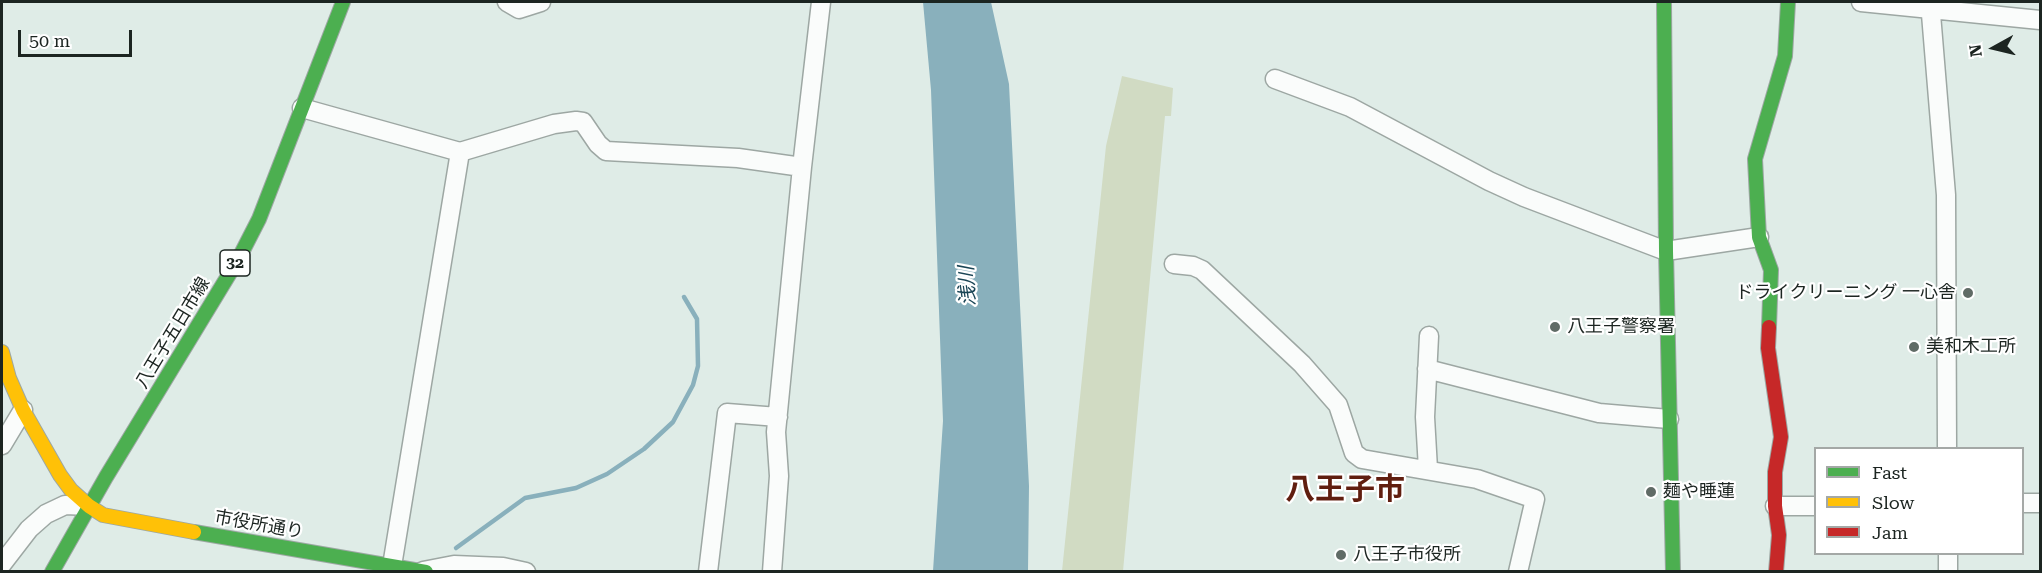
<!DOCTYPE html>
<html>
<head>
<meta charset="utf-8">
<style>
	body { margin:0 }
	#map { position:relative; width:2042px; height:573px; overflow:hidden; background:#dfece7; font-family:"Roboto Serif",serif }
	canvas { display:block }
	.frame { position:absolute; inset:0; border:3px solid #1c2521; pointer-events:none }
	.legend { position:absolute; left:1814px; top:447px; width:210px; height:108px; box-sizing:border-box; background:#fff; border:2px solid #a4a8a6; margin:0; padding:8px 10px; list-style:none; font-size:18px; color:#1c2521 }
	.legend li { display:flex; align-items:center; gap:12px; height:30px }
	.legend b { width:30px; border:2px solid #a4a8a6 }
	.north { position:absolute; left:1964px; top:18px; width:60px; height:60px; -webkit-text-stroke:4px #fff; paint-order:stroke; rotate:262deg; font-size:16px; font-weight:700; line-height:24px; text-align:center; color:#1c2521 }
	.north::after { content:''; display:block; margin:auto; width:21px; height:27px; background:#1c2521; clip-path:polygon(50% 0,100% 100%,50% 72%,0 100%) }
	.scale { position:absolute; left:18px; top:30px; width:114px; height:27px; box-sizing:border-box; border:3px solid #1c2521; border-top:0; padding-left:8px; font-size:18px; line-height:21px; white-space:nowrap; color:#1c2521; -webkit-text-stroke:4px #fff; paint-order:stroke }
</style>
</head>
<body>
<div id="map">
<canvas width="2042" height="573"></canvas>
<div class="frame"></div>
<ul class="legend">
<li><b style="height:8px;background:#4caf50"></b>Fast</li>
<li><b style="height:8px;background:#ffc107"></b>Slow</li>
<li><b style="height:8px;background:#c62828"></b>Jam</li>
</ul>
<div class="north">N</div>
<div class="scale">50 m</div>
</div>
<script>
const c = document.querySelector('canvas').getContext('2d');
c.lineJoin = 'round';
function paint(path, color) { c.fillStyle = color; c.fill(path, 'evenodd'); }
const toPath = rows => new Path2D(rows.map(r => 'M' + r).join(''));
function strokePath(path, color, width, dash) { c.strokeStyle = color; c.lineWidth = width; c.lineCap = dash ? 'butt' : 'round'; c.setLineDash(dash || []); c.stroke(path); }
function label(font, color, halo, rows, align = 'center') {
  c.font = font + ' "Roboto Serif","Noto Sans JP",serif'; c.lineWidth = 4.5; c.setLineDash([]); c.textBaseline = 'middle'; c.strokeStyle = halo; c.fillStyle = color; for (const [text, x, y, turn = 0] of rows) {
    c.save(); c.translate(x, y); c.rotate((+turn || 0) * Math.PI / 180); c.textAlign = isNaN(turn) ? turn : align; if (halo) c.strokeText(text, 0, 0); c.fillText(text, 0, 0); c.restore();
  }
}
const green = toPath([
	[1122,76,1173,88,1171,116,1165,116,1123,571,1062,571,1106,146]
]);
const water = toPath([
	[923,2,991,2,1009,84,1029,486,1028,571,933,571,943,421,931,90]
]);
const stream = toPath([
	[456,548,525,498,576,488,607,474,644,449,673,422,693,385,698,366,697,319,684,297]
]);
const street = toPath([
	[507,2,519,9,541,2],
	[1861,2,2040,20],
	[1930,2,1946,195,1947,448],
	[1275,79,1350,107,1489,181,1524,197,1666,251,1759,237],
	[302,108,460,152,554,124,576,121,583,122,598,144,606,151,738,158,802,167],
	[1174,264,1193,266,1202,270,1302,364,1338,405,1354,453,1362,459,1477,479,1535,499,1518,572],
	[1427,369,1599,413,1669,419],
	[2,445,23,410],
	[1428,469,1425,417,1429,336],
	[2022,503,2040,503],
	[1775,506,1816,506],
	[1948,554,1948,572],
	[2,564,29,529,46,514,65,505,89,506],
	[423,571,454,565,503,567,526,572],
	[391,572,460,152],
	[708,572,727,413,778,417],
	[772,572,779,476,776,432,802,167,821,2]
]);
const fast = toPath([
	[1664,2,1666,251,1673,572],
	[1769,327,1771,270,1759,237,1755,159,1785,56,1788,2],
	[194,532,426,572],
	[52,572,106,477,239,258,259,219,343,2]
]);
const slow = toPath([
	[2,352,9,378,23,410,60,475,71,490,89,506,103,515,194,532]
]);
const jam = toPath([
	[1769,327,1768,348,1781,437,1775,472,1775,506,1779,535,1776,572]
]);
const markers = [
	[1968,293,6,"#606b66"],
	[1555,327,6,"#606b66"],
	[1914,347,6,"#606b66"],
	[1651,492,6,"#606b66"],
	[1341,555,6,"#606b66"]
];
const shields = [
	[235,263,30]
];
const shieldNames = [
	["32",235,263]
];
const poiNames = [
	["ドライクリーニング 一心舎",1956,293,"right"],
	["八王子警察署",1567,327],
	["美和木工所",1926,347],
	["麺や睡蓮",1663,492],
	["八王子市役所",1353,555]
];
const streetNames = [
	["八王子五日市線",173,333,-59],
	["市役所通り",259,525,10]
];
const waterNames = [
	["浅川",968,286,-93]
];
const townNames = [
	["八王子市",1345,490]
];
paint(green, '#d1dbc3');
paint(water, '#89b0bc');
strokePath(stream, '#89b0bc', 4.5);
strokePath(street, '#9da7a3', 21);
strokePath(fast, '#9da7a3', 16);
strokePath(slow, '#9da7a3', 16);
strokePath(jam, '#9da7a3', 16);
strokePath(street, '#fafcfb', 18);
strokePath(fast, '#4caf50', 14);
strokePath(slow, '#ffc107', 14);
strokePath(jam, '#c62828', 14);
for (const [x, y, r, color] of markers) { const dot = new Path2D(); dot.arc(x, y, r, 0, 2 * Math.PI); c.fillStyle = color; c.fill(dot); strokePath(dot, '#fff', 2); }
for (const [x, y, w] of shields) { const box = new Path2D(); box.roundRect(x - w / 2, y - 13, w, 26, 4.5); c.fillStyle = '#fff'; c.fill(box); strokePath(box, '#1c2521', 1.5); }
label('bold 16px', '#1c2521', null, shieldNames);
label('18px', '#1c2521', '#fff', poiNames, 'left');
label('18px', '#1c2521', '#fff', streetNames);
label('italic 20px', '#1a4555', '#fff', waterNames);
label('bold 30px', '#601e0f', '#fff', townNames);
</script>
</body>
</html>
